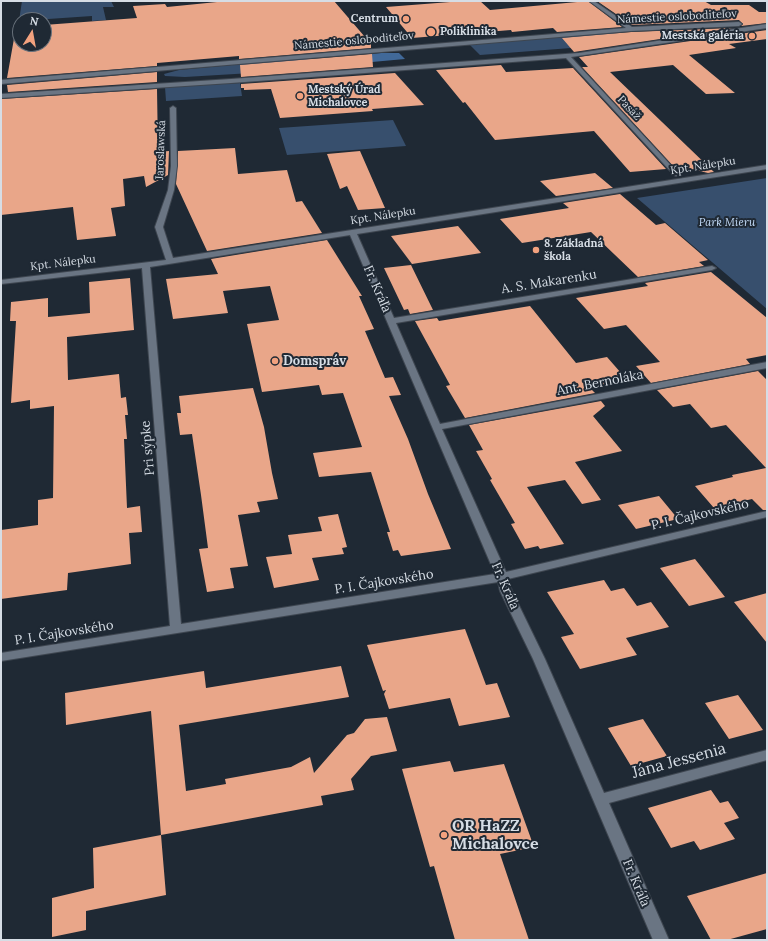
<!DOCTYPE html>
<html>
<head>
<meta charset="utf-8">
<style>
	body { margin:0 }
	#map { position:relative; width:768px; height:941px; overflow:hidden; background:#1f2934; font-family:Lora,serif }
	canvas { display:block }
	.frame { position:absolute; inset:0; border:2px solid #d6dde5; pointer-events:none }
	.north { position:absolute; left:12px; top:12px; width:40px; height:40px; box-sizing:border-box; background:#1f2934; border:1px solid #68717b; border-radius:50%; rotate:11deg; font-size:11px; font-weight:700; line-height:16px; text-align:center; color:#d6dde5 }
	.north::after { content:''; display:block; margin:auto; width:14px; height:18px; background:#f2a17e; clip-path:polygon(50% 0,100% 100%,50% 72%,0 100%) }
</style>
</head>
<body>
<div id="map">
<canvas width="768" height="941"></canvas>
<div class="frame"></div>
<div class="north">N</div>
</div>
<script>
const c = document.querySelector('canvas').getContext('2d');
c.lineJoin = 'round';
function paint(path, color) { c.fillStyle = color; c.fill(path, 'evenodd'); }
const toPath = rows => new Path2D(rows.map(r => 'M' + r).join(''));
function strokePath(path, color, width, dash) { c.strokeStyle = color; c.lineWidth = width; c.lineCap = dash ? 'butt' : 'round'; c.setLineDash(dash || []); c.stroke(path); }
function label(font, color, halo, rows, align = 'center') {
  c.font = font + ' Lora,serif'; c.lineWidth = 4; c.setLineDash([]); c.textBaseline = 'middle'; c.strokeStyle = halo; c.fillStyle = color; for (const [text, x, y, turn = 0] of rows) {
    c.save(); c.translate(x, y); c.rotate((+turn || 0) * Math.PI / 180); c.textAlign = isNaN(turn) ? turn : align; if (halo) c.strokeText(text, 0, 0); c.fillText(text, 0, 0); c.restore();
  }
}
const green = toPath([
	[22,1,111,1,114,7,103,7,106,20,92,21,92,16,19,21],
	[611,33,620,34,571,48,480,55,469,44],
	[294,59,327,59,302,70,185,77,165,76,164,74,179,70],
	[240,83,242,96,166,101,165,87],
	[393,120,406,146,287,155,279,128],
	[767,178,767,309,637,198]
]);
const water = toPath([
	[381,53,399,53,405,59,372,62,365,55]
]);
const building = toPath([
	[227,1,334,1,371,44,371,48,239,59,239,56,157,63,157,66,7,78,15,33,20,33,20,44,44,44,44,25,137,18,133,6,165,4,167,7],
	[463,1,480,1,490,10,588,1,622,27,557,32,553,28,512,32,511,30,412,38,386,7],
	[597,1,704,1,711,5,749,5,759,12,767,12,767,23,741,26,743,24,739,20,632,25],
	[733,28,574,52,562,38,631,32],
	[767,30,767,39,729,44,736,48,689,55,735,93,706,94,673,65,610,72,714,172,708,173,683,167,675,168,582,67,588,67,579,57],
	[372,54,373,67,241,77,240,65],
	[501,65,506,72,573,68,666,169,630,172,594,131,495,140,465,102,463,103,436,70],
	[157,72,157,82,8,92,7,85],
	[395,73,424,105,372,109,373,111,280,118,271,89,244,90,244,88,241,88,241,84],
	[157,89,158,152,169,151,168,175,146,187,144,176,123,179,125,206,111,208,116,236,77,240,73,207,1,215,1,99],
	[235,148,238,174,287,170,296,202,302,201,322,233,207,251,176,184,178,151],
	[360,151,385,208,358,210,347,186,340,189,327,154],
	[595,173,613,188,556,196,540,181],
	[620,194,656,225,665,223,708,260,699,262,704,266,638,277,591,232,522,243,500,219,569,208,563,203],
	[458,226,481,253,412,264,391,236],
	[327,240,362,296,359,296,374,329,365,331,385,378,393,377,401,395,389,396,408,439,428,494,451,549,401,556,398,550,393,551,387,532,390,532,371,472,319,477,313,453,362,447,343,393,322,395,319,385,262,392,247,324,279,320,270,286,223,291,228,313,173,319,166,279,218,274,211,259],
	[411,265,433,310,410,314,408,309,404,310,384,268],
	[711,272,767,318,767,355,746,359,750,364,651,383,636,366,660,362,626,325,604,329,576,298,648,286,645,283],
	[130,278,134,330,67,337,68,380,119,374,121,398,126,397,128,415,125,415,127,439,124,439,127,508,140,506,142,532,129,533,131,564,68,573,67,590,1,599,1,530,38,525,38,500,53,498,54,406,30,409,30,400,11,403,16,321,10,321,11,302,48,298,48,317,90,313,89,282],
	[530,306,576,363,607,357,628,381,591,389,595,393,465,418,446,386,450,385,415,321,437,318,439,321],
	[758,371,767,380,767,510,763,510,752,499,714,508,695,486,733,477,732,475,766,468,726,425,711,428,690,404,673,407,657,390],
	[253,388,264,427,272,473,278,499,257,502,260,512,238,515,248,566,230,568,234,588,207,592,199,549,208,548,201,495,192,434,180,435,177,413,181,413,179,396],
	[601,401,605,406,593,416,622,451,575,462,601,500,582,504,565,480,527,487,564,544,540,549,538,546,525,549,511,524,515,523,490,480,492,479,476,451,483,450,469,425],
	[659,496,678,519,636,529,618,505],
	[338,514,347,547,342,548,344,554,312,558,319,580,274,588,266,557,292,554,288,535,322,531,318,517],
	[695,559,725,597,689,606,660,568],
	[604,580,611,591,624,588,637,606,651,602,669,627,626,638,637,655,580,669,561,637,574,634,547,592],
	[767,593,767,643,734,602],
	[465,629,486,685,497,683,510,717,459,726,450,698,389,709,384,694,386,690,383,691,367,645],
	[341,666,349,697,179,725,186,791,226,784,225,779,291,767,310,757,314,773,347,735,354,733,365,719,387,717,397,751,371,756,351,779,354,790,321,796,323,805,161,835,151,711,66,725,65,693,204,671,206,688],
	[738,695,763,730,729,739,705,703],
	[643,719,667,756,631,766,608,728],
	[450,761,454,772,504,764,534,847,500,854,529,940,455,940,434,866,430,867,402,769],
	[711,790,720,803,728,801,739,818,724,823,735,839,700,850,694,841,671,848,648,808],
	[161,835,166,895,86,911,86,930,52,937,52,898,94,888,93,848],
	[767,873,767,929,727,940,711,940,687,896]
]);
const street = toPath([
	[589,1,594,1,632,27,739,22,742,24,739,26,631,31,1,84,1,80,626,28,589,1],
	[767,24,767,28,571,57,678,173,678,175,676,176,674,175,566,58,231,83,1,98,1,94,231,79,579,53,767,24],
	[173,106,176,108,177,166,174,190,163,227,173,258,767,165,767,169,357,234,394,318,712,266,716,268,712,270,396,323,440,424,767,362,767,368,442,429,506,572,767,511,767,517,508,579,512,591,545,659,604,793,767,750,767,760,609,803,669,940,653,940,533,659,500,591,498,582,1,661,1,653,170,626,142,268,1,284,1,280,166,260,155,227,168,190,171,166,170,108,173,106],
	[350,235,495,574,181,624,150,267,350,235]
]);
const markers = [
	[406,19,4,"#f2a17e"],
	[431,32,5,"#f2a17e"],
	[752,36,4,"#f2a17e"],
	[300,96,4,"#f2a17e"],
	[536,250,4,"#f2a17e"],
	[275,361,4,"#f2a17e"],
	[444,835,4,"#f2a17e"]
];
const farStreetnames = [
	["Námestie osloboditeľov",677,17,-3],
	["Námestie osloboditeľov",354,41,-5],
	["Pasáž",629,108,47],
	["Jaroslawská",161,150,-88],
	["Kpt. Nálepku",703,166,-9],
	["Kpt. Nálepku",383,216,-9],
	["Kpt. Nálepku",63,263,-7]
];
const farPoinames = [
	["Centrum",398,19,"right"],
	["Poliklinika",440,32],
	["Mestská galéria",744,36,"right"],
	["Mestský Úrad",308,90],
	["Michalovce",308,103],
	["8. Základná",544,244],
	["škola",544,257]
];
const farParknames = [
	["Park Mieru",727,223]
];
const streetNames = [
	["A. S. Makarenku",549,282,-9],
	["Fr. Kráľa",377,289,66],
	["Ant. Bernoláka",600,383,-11],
	["Pri sýpke",148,448,-95],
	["P. I. Čajkovského",700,515,-13],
	["P. I. Čajkovského",384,582,-9],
	["Fr. Kráľa",505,586,66],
	["P. I. Čajkovského",64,633,-9],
	["Fr. Kráľa",636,883,67]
];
const poiNames = [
	["Domspráv",283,361]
];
const nearStreetnames = [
	["Jána Jessenia",679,761,-15]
];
const nearPoinames = [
	["OR HaZZ",452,826],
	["Michalovce",452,844]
];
paint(green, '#374f6d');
paint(water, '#416999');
paint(building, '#e9a689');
strokePath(street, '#3e4650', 2);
paint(street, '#6a7583');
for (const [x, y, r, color] of markers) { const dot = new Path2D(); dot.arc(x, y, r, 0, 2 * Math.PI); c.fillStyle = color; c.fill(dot); strokePath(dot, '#1f2934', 1.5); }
label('11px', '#d6dde5', '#1f2934', farStreetnames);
label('bold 11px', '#d6dde5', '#1f2934', farPoinames, 'left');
label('italic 11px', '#c3dbf8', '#1f2934', farParknames);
label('13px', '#d6dde5', '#1f2934', streetNames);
label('bold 13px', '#d6dde5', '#1f2934', poiNames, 'left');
label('16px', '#d6dde5', '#1f2934', nearStreetnames);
label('bold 16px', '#d6dde5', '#1f2934', nearPoinames, 'left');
</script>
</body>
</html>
